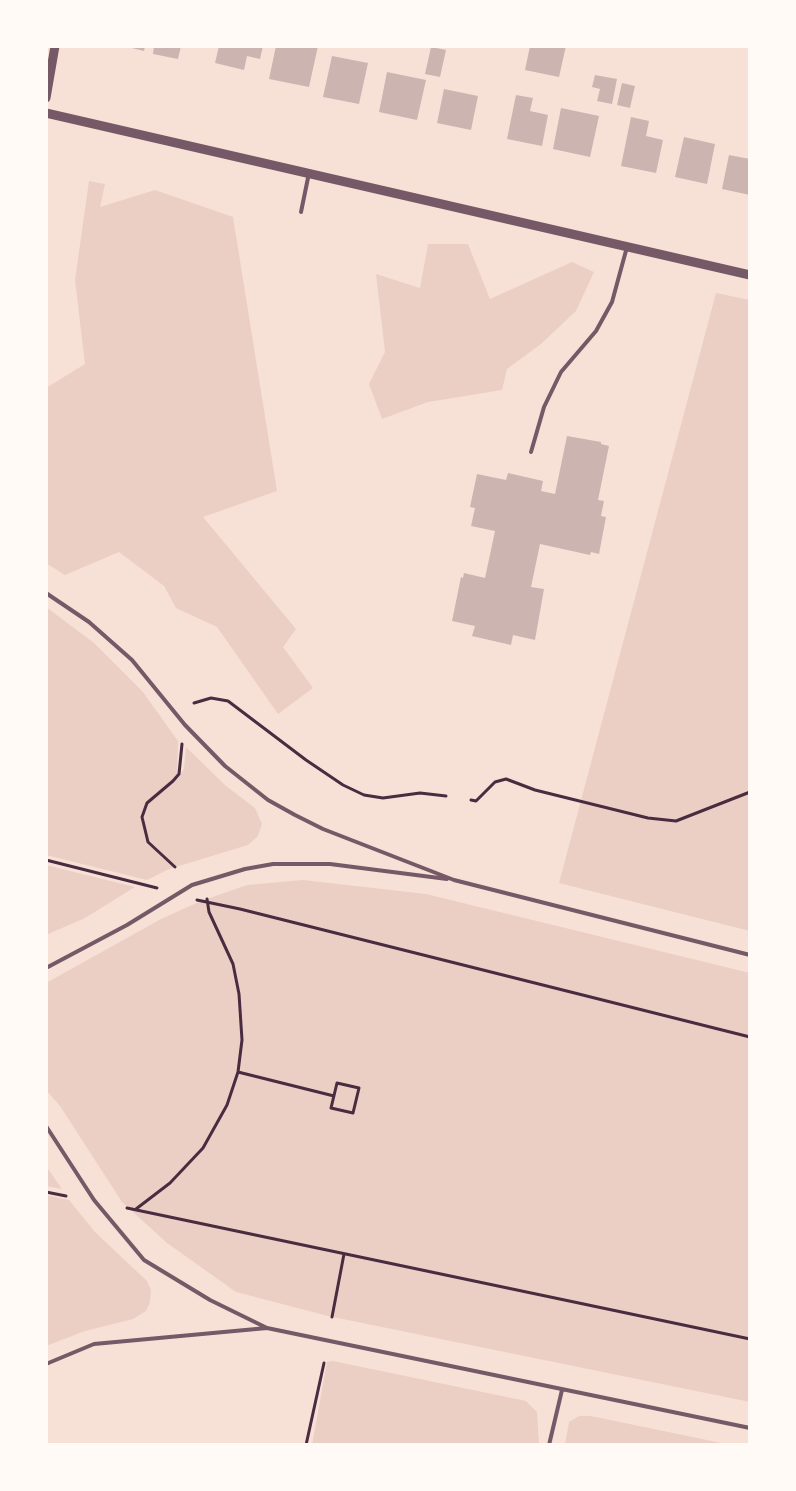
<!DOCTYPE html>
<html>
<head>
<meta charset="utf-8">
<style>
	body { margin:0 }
	#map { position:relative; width:796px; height:1491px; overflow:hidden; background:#f7e1d7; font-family:Spectral,serif }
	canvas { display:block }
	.frame { position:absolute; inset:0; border:48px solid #fffaf5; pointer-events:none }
</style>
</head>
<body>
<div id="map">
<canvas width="796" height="1491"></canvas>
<div class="frame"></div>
</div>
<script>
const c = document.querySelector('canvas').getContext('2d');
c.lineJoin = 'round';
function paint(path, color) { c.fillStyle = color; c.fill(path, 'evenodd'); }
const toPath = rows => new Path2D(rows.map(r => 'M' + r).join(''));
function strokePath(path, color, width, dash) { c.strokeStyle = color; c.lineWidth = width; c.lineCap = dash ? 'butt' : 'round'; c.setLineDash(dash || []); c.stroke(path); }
const green = toPath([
	[89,181,105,184,100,207,155,190,233,217,277,491,203,517,296,629,283,647,313,688,278,714,217,627,176,608,164,586,119,552,65,575,46,563,46,388,85,364,75,280],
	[428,244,468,244,490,299,572,262,594,272,576,311,541,344,507,369,502,390,428,402,382,419,369,384,385,352,376,274,420,288],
	[716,293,750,300,750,931,559,883],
	[46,607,94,643,143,692,178,741,177,779,184,769,186,747,226,786,255,808,262,824,258,836,248,845,169,869,147,880,46,855],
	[46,865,135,887,85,918,46,935],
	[303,880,426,894,750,973,750,1402,328,1316,236,1292,167,1243,122,1202,60,1106,46,1090,46,983,161,919,201,901,247,885],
	[46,1166,62,1189,46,1186],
	[46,1195,69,1200,95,1232,147,1281,151,1290,150,1302,146,1311,133,1319,85,1331,46,1346],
	[333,1361,526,1401,537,1412,539,1445,312,1445,327,1362],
	[579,1416,591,1416,731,1445,565,1445,569,1422]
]);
const building = toPath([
	[124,46,145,46,144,51],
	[154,46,181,46,178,59,153,54],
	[219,46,263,46,260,59,247,56,244,70,215,63],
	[276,46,318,46,309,87,269,79],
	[530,46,566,46,559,77,525,70],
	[431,47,446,50,440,77,425,74],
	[332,56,368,63,359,104,323,97],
	[387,72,426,80,417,120,379,112],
	[595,75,617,79,612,104,597,101,600,89,592,87],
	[622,83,635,86,630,108,617,105],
	[444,89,478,96,471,130,437,123],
	[516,95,533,98,530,111,548,115,542,146,507,139],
	[561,108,599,116,590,157,553,149],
	[631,117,649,121,646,136,663,140,656,173,621,166],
	[684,137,715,144,707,184,675,177],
	[729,155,750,159,750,195,722,189],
	[567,436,601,442,601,444,609,446,598,500,604,501,601,516,606,517,599,554,591,552,590,555,540,544,531,587,544,589,535,640,513,635,511,645,472,636,475,626,452,621,461,577,463,578,464,573,485,578,495,531,471,526,475,508,470,507,477,474,506,480,508,473,543,481,541,491,555,494]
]);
const path = toPath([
	[194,703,211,698,228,701,306,760,343,785,364,795,383,798,420,793,446,796],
	[471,800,476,801,495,782,506,779,535,790,648,818,676,821,750,792],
	[46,860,157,888],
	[175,867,148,842,142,817,147,803,173,781,179,774,182,744],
	[197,900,240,909,750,1037],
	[238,1072,334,1096],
	[337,1083,359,1088,353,1113,331,1108,337,1083],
	[46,1192,66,1196],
	[127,1208,750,1339],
	[136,1209,170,1183,203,1148,227,1105,238,1072,242,1040,239,994,233,964,209,912,207,899],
	[332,1317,344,1254],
	[306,1445,324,1363]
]);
const service = toPath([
	[749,46,750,46],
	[301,212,309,173],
	[531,452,544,407,561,372,596,331,612,302,627,247],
	[46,593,89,622,132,660,185,725,225,766,268,800,295,815,323,829,454,880,750,955],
	[46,968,127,925,192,885,245,869,273,864,330,864,447,879],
	[46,1126,94,1200,144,1260,210,1300,267,1328,750,1428],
	[46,1364,94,1344,267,1328],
	[549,1445,562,1390]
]);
const tertiary = toPath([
	[46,98,55,46],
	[46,113,750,275]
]);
paint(green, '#ebcfc5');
paint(building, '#ccb4b1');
strokePath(path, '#4a2c40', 3);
strokePath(service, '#755966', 4);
strokePath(tertiary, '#755966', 9);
</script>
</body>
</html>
